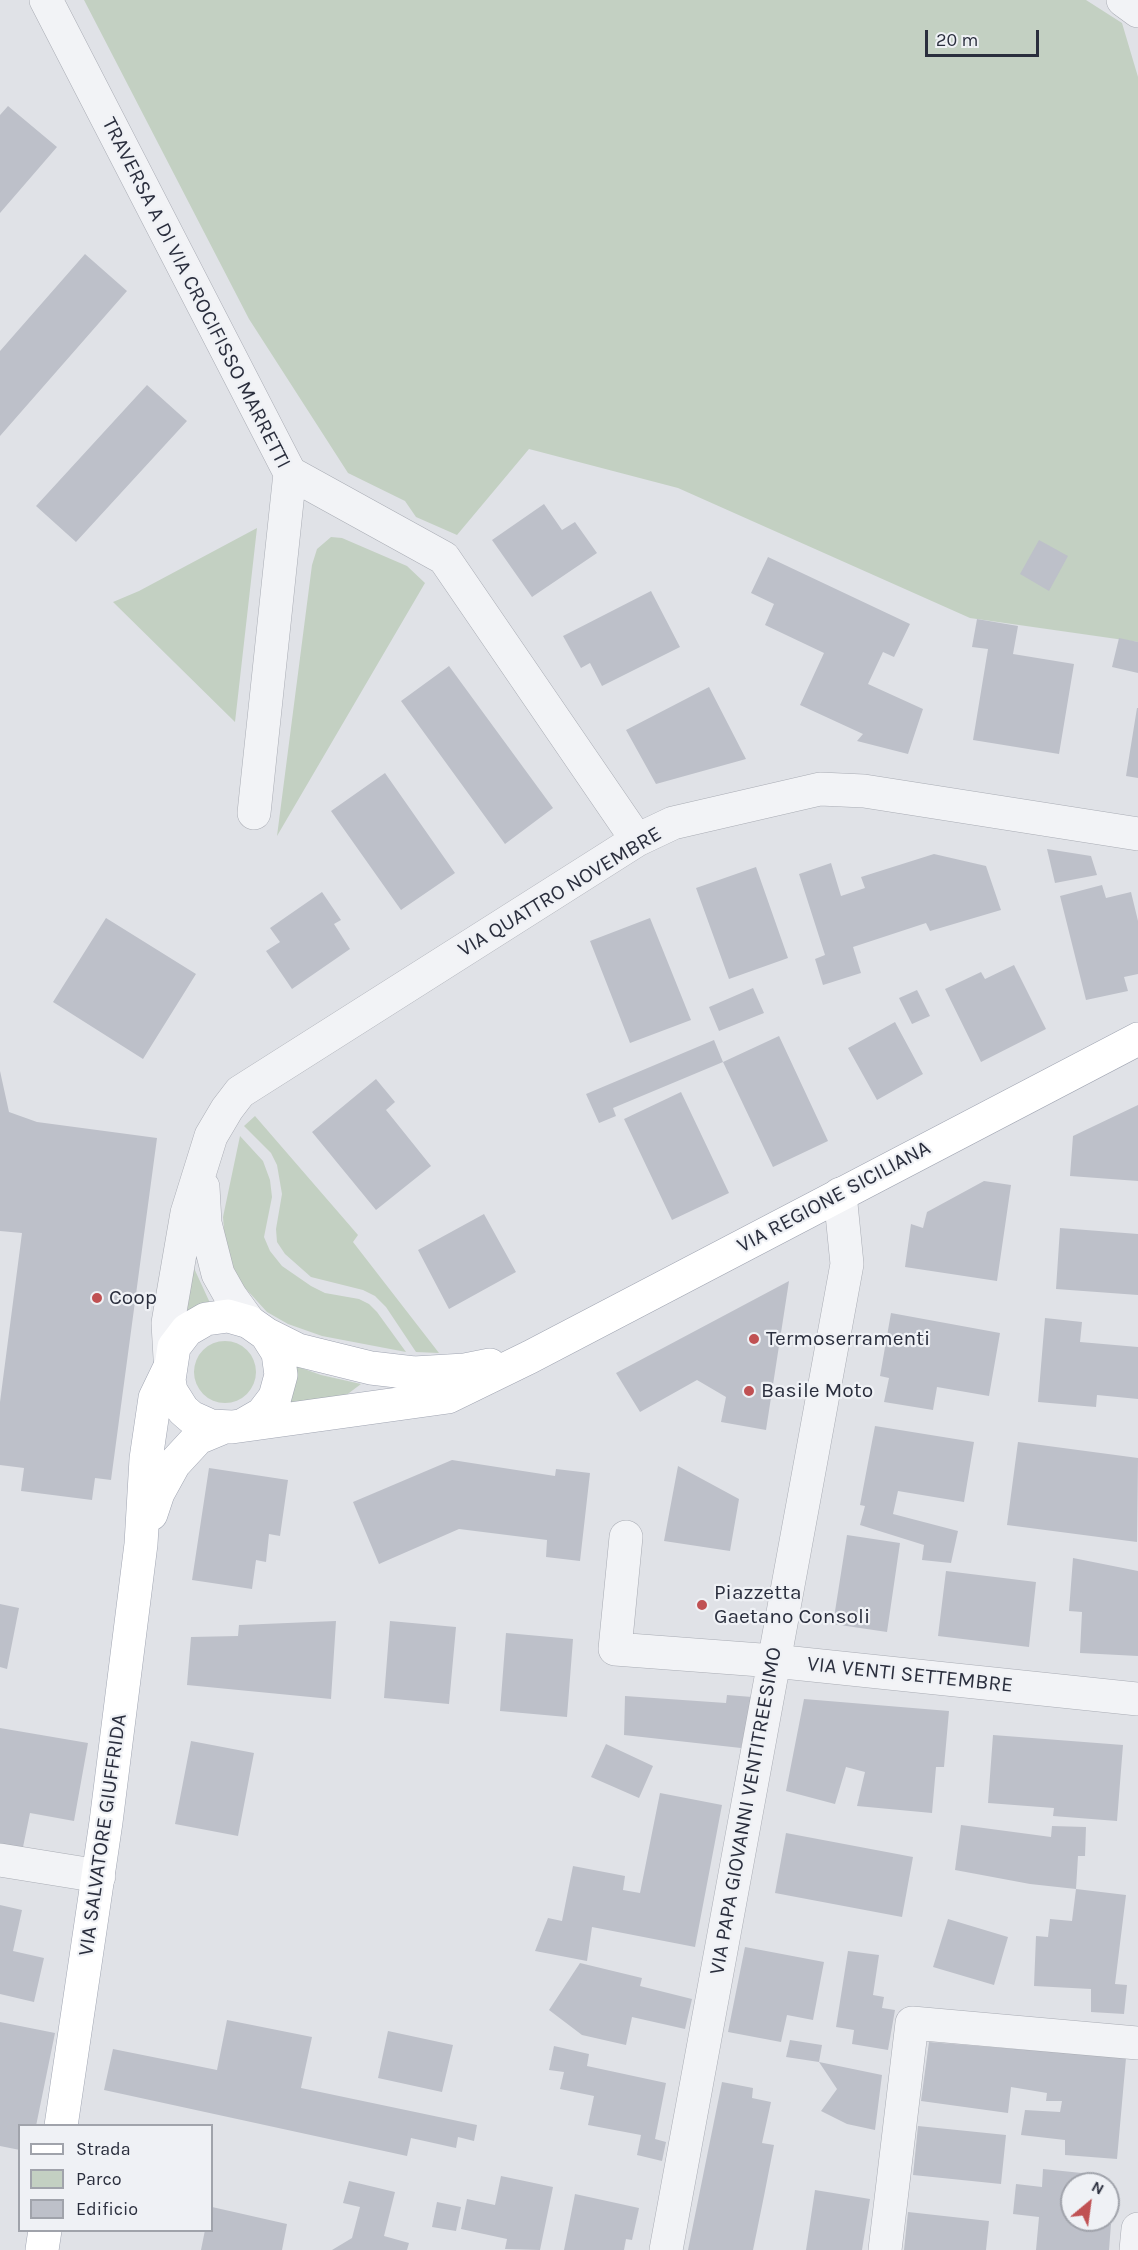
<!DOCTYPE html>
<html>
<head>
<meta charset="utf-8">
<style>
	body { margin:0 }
	#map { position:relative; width:1138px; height:2250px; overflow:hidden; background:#e0e2e7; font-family:Karla,sans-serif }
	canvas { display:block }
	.legend { position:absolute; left:18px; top:2124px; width:195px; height:108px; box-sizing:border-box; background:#eff1f5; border:2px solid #a0a3ab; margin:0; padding:8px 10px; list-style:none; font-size:18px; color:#2a2e3d }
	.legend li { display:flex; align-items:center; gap:12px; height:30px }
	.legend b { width:30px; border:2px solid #a0a3ab }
	.north { position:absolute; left:1060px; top:2172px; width:60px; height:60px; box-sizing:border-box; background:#eff1f5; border:2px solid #a0a3ab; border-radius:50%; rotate:29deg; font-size:16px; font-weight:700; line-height:24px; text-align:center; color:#2a2e3d }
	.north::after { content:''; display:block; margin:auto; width:21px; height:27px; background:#c05153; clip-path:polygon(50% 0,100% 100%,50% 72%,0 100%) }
	.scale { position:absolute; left:925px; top:30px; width:114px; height:27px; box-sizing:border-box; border:3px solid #2a2e3d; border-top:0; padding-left:8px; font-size:18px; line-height:21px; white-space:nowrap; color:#2a2e3d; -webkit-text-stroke:4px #eff1f5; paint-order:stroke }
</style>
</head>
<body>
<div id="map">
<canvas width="1138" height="2250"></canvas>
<ul class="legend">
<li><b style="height:8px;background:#fff"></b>Strada</li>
<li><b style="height:16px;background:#c3d0c2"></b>Parco</li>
<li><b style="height:16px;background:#bdc0c9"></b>Edificio</li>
</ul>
<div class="north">N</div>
<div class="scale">20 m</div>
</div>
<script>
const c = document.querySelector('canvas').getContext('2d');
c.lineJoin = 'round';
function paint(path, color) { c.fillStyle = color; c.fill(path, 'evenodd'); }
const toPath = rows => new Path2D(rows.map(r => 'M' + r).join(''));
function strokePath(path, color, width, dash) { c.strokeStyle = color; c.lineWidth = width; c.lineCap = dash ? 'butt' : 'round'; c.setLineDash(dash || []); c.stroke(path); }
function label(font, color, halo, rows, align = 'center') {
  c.font = font + ' Karla,sans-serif'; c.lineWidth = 4.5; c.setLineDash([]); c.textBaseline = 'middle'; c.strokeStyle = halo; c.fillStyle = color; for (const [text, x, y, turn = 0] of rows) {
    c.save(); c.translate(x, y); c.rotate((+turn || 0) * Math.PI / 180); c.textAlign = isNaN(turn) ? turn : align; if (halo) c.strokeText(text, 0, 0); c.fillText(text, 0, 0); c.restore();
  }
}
const green = toPath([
	[84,0,1086,0,1122,23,1138,77,1138,642,970,618,678,488,529,449,457,535,416,517,405,501,348,473,249,319],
	[257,528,235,722,113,602,139,591],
	[331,537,342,538,407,566,425,583,277,836,312,565,317,549],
	[255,1116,358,1235,353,1242,439,1353,416,1352,386,1307,375,1296,363,1290,311,1277,285,1254,277,1242,276,1229,282,1194,277,1165,271,1153,244,1126],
	[240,1136,263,1161,270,1180,272,1197,264,1237,270,1251,282,1266,311,1286,325,1293,359,1299,369,1304,377,1312,406,1352,322,1336,288,1324,267,1312,236,1278,225,1242,223,1217],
	[193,1266,210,1303,184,1313],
	'194 1372a31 31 0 1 1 62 0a31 31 0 1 1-62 0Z',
	[293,1365,321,1375,361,1384,345,1396,286,1404]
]);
const building = toPath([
	[8,106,57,147,0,213,0,115],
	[85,254,127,291,0,436,0,351],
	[147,385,187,421,76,542,36,506],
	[544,504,562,530,575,522,597,553,532,597,492,540],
	[1039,540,1068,556,1049,591,1020,574],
	[768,557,910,624,894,657,883,652,868,684,923,709,908,754,857,741,863,734,800,705,824,653,765,625,774,604,751,593],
	[651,591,680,647,602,686,590,663,581,668,563,636],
	[977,619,1018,626,1013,654,1074,664,1059,754,973,740,988,649,972,647],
	[1119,638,1138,642,1138,673,1112,667],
	[449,666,553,808,505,844,401,701],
	[709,687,746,759,656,784,626,730],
	[1137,708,1138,708,1138,778,1126,776],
	[385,773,455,873,401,910,331,811],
	[1047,849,1091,856,1097,875,1055,883],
	[934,854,986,866,1001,910,930,931,926,923,853,947,861,973,823,985,815,959,825,955,799,874,831,863,841,896,865,888,861,877],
	[756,867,788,958,729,979,696,888],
	[1102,885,1106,898,1131,892,1138,921,1138,974,1124,977,1128,991,1086,1000,1060,896],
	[322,892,341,920,334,924,350,949,292,989,266,951,280,942,270,928],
	[106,918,196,974,143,1059,53,1002],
	[650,918,691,1020,630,1043,590,941],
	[1014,965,1046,1029,981,1062,945,989,981,972,985,979],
	[753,988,764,1013,719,1031,709,1007],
	[917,990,930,1016,912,1024,899,998],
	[895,1022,923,1074,877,1100,848,1048],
	[779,1036,828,1141,773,1167,723,1062,613,1108,616,1116,599,1123,586,1094,714,1040,723,1062],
	[0,1071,9,1112,37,1122,157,1138,111,1480,95,1478,92,1500,21,1491,24,1468,0,1465,0,1402,22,1233,0,1231],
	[376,1079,395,1102,386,1110,431,1166,376,1210,312,1132],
	[681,1092,729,1193,672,1220,624,1119],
	[1138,1105,1138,1181,1070,1176,1073,1136],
	[984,1181,1011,1185,997,1281,905,1267,911,1224,923,1228,927,1212],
	[484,1214,516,1272,449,1309,418,1250],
	[1060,1228,1138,1234,1138,1295,1056,1289],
	[789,1281,766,1430,721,1422,726,1397,697,1380,640,1412,616,1373],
	[891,1313,1000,1333,989,1396,937,1387,933,1410,884,1402,889,1378,880,1376],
	[1045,1318,1082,1322,1080,1342,1138,1347,1138,1399,1097,1395,1096,1407,1038,1402],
	[875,1426,974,1442,964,1502,898,1491,893,1514,958,1531,951,1563,922,1560,924,1545,860,1525,865,1506,860,1505],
	[1018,1442,1138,1458,1137,1542,1007,1525],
	[452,1460,555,1476,556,1469,590,1473,580,1561,546,1557,547,1540,459,1529,379,1564,353,1502],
	[678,1466,739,1499,730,1551,664,1541],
	[209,1468,288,1480,280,1536,269,1534,266,1562,256,1560,252,1589,192,1580],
	[847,1535,900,1543,887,1632,833,1624],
	[1073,1558,1138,1571,1138,1656,1080,1653,1082,1612,1069,1611],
	[946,1571,1036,1582,1029,1647,938,1636],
	[0,1604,19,1608,7,1669,0,1667],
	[336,1621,331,1699,187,1685,191,1637,238,1636,239,1625],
	[390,1621,456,1627,449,1704,384,1698],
	[506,1633,573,1639,567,1717,500,1711],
	[727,1695,752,1697,741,1748,624,1735,625,1696,726,1703],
	[804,1699,949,1711,944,1767,936,1767,932,1813,857,1806,865,1772,846,1767,835,1804,786,1791],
	[0,1728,88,1743,74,1821,30,1813,22,1852,0,1847],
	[993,1735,1123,1745,1117,1821,1053,1816,1054,1808,988,1803],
	[191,1741,254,1753,238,1836,175,1824],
	[606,1744,653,1766,639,1798,591,1777],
	[660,1793,722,1805,695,1947,592,1927,587,1961,535,1951,548,1918,562,1921,573,1866,625,1876,623,1890,640,1893],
	[961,1825,1051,1837,1052,1826,1086,1827,1085,1856,1078,1856,1076,1889,1030,1884,955,1870],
	[786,1833,913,1857,902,1917,775,1893],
	[1076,1889,1126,1895,1115,1984,1127,1985,1124,2014,1091,2012,1091,1989,1034,1986,1036,1936,1048,1937,1050,1919,1072,1921],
	[0,1905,22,1910,13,1951,44,1958,34,2002,0,1994],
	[948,1919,1008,1937,994,1985,933,1967],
	[745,1947,824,1962,813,2020,787,2015,781,2042,728,2032],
	[848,1951,879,1955,873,1995,884,1997,882,2008,895,2010,888,2050,852,2044,854,2030,836,2027],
	[580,1963,642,1978,640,1986,692,1999,685,2029,632,2017,626,2045,582,2035,549,2010],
	[227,2020,312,2037,301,2088,477,2125,474,2141,458,2137,456,2148,411,2138,407,2156,104,2090,113,2049,217,2070],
	[0,2022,55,2033,36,2126,20,2126,20,2150,0,2146],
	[388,2031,453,2045,442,2092,378,2078],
	[790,2040,822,2045,819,2062,786,2057],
	[929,2042,1126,2058,1117,2159,1065,2155,1065,2140,1021,2135,1025,2110,1060,2112,1062,2101,1046,2101,1047,2093,1011,2087,1008,2113,921,2101],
	[554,2046,589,2054,587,2066,666,2083,655,2139,666,2142,662,2161,637,2155,641,2135,588,2125,594,2096,560,2089,564,2072,549,2070],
	[819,2062,882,2075,875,2130,847,2124,821,2111,837,2089],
	[722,2082,753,2088,752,2098,771,2102,762,2143,774,2145,764,2196,753,2250,688,2250],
	[918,2126,1006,2135,1001,2184,913,2175],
	[1043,2169,1101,2175,1100,2184,1072,2184,1072,2220,1096,2220,1096,2222,1111,2224,1109,2250,1036,2250,1039,2217,1013,2214,1016,2184,1042,2187],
	[501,2176,553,2187,540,2250,505,2249,507,2239,461,2229,467,2199,495,2205],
	[349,2181,395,2192,384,2236,409,2243,407,2250,332,2250,352,2238,360,2207,343,2203],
	[815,2190,870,2199,862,2250,806,2250],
	[575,2194,639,2208,632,2240,626,2239,624,2250,564,2250],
	[437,2202,461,2207,456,2231,432,2227],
	[212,2207,287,2224,282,2250,201,2250,205,2230,212,2230],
	[908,2212,989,2221,986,2250,904,2250]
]);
const minor = toPath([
	[46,0,290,473,254,813],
	[1123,0,1138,11],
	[290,473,444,558,637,840],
	[203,1187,205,1223,218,1274,231,1297,249,1322],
	[170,1358,168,1323,187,1213,211,1136,227,1109,240,1092,637,840,673,823,820,789,864,791,1138,834],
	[626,1537,615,1649,774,1661,1138,1699],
	[0,1860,99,1876],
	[666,2250,847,1264,840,1194],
	[885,2250,912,2023,1138,2043],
	[1136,2250,1138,2229]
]);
const major = toPath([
	[266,1334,298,1350,371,1368,414,1373,465,1370,490,1365],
	[243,1425,262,1414,275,1397,281,1375,278,1353,266,1334,249,1322,228,1316,206,1319,187,1330,174,1347,169,1380,171,1391,183,1410,191,1417,211,1426,232,1427,448,1397,530,1357,1138,1039],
	[151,1514,158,1493,174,1464,198,1438,222,1428],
	[61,2126,106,1822,141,1544,146,1459,155,1398,169,1369],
	[42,2250,45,2230]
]);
const markers = [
	[97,1298,6,"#c05153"],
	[754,1339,6,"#c05153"],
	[749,1391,6,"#c05153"],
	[702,1605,6,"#c05153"]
];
const streetNames = [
	["TRAVERSA A DI VIA CROCIFISSO MARRETTI",196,293,63],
	["VIA QUATTRO NOVEMBRE",560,892,-31],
	["VIA REGIONE SICILIANA",834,1197,-28],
	["VIA VENTI SETTEMBRE",910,1675,6],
	["VIA PAPA GIOVANNI VENTITREESIMO",746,1811,-80],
	["VIA SALVATORE GIUFFRIDA",103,1835,-82]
];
const poiNames = [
	["Coop",109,1298],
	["Termoserramenti",766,1339],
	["Basile Moto",761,1391],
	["Piazzetta",714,1593],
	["Gaetano Consoli",714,1617]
];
paint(green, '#c3d0c2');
paint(building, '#bdc0c9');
strokePath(minor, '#a9acb4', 34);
strokePath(major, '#a0a5b2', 34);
strokePath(minor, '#f2f3f6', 33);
strokePath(major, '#fff', 33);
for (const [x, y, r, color] of markers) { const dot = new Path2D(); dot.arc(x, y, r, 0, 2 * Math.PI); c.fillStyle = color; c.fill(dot); strokePath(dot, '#eff1f5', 2); }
label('21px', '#2a2e3d', '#eff1f5', streetNames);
label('21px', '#2a2e3d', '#eff1f5', poiNames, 'left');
</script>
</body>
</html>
